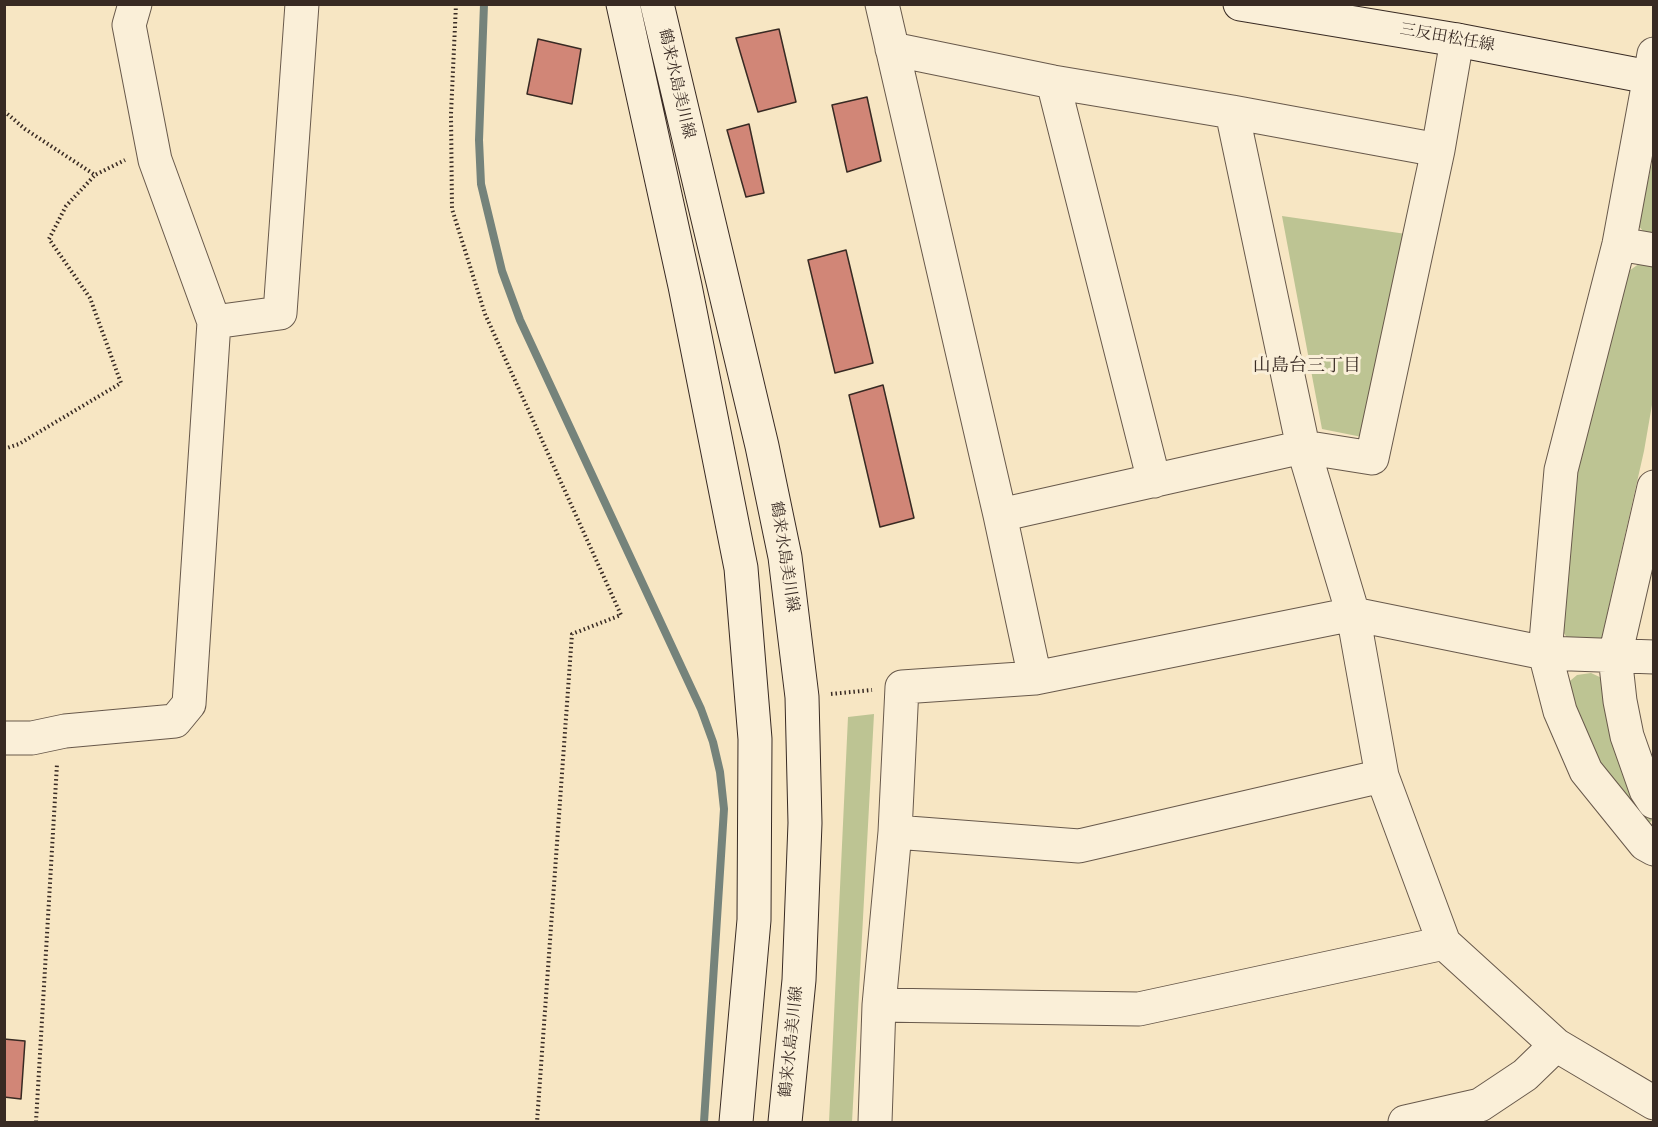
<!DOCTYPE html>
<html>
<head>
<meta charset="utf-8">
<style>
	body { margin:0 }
	#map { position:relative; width:1658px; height:1127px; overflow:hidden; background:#f7e6c3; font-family:Vollkorn,serif }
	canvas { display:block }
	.frame { position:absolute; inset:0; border:6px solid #382a23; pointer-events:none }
</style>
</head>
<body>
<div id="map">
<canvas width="1658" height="1127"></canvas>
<div class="frame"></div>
</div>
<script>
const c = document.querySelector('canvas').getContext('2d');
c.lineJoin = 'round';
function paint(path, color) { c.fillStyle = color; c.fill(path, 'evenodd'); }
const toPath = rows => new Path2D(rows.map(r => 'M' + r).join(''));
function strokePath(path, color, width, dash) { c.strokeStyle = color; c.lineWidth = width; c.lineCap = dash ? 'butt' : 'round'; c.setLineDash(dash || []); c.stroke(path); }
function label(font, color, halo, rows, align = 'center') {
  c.font = font + ' Vollkorn,"Noto Serif JP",serif'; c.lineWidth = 6; c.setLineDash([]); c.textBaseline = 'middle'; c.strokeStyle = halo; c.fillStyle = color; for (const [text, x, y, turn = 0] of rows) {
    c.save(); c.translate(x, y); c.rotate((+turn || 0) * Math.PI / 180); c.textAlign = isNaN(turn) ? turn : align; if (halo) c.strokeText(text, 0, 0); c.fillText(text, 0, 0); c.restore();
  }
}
const green = toPath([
	[1653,159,1653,238,1647,236,1638,225],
	[1282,216,1406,234,1367,438,1322,429],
	[1643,261,1653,264,1653,399,1644,451,1601,641,1567,638,1562,630,1560,543,1605,346,1626,273],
	[1591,673,1604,679,1625,768,1652,821,1643,825,1587,745,1564,686,1577,675],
	[874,714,852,1122,829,1122,848,717]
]);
const stream = toPath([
	[484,4,479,140,481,184,502,271,520,320,701,709,713,742,720,772,724,809,704,1122]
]);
const building = toPath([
	[779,29,796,102,758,112,736,38,779,29],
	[538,39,581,49,572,104,527,94,538,39],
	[867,97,881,161,847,172,832,105,867,97],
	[749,124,764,193,746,197,727,130,749,124],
	[846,250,873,363,835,373,808,260,846,250],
	[883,385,914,518,880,527,849,395,883,385],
	[4,1039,25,1041,21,1099,4,1097,4,1039]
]);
const path = toPath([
	[456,4,451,114,452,209,485,314,621,615,572,634,537,1122],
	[4,111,25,129,95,175,125,160],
	[4,449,19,444,121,383,90,298,49,239,66,206,95,175],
	[831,694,872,690],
	[36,1122,57,764]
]);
const street = toPath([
	[135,4,129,25,155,160,214,322,280,313,302,4],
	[882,4,1000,515,1035,678],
	[892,49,1053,82,1232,112,1303,447,1353,614,1382,776,1444,943,1556,1045,1654,1103],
	[1654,54,1619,244,1561,470,1545,653,1560,711,1586,771,1645,844,1654,849],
	[1053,82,1154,481],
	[1232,112,1438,150],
	[1619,244,1654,250],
	[1654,487,1615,656,1620,701,1627,736,1646,790,1654,802],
	[1000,515,1303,447,1372,458,1438,150,1457,40],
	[4,738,32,738,65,731,175,721,189,704,214,322],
	[895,832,1079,846,1382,776],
	[879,1005,1139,1009,1444,943],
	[875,1122,879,1005,895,832,902,687,1035,678,1353,614,1545,653,1654,657],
	[1405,1122,1480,1105,1525,1075,1556,1045]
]);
const secondary = toPath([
	[623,4,685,286,741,568,755,739,754,920,736,1122],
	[657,4,762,446,785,557,802,697,805,823,799,980,785,1122],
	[1240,4,1457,40,1654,78]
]);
const streetNames = [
	["三反田松任線",1447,39,10],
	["鶴来水島美川線",675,84,77],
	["鶴来水島美川線",783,557,81],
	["鶴来水島美川線",793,1042,-84]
];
const neighbourhoodNames = [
	["山島台三丁目",1307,368]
];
paint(green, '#bdc493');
strokePath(stream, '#75837b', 8);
paint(building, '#d18677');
strokePath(building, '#382a23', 1.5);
strokePath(street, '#68594b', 35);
strokePath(secondary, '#382a23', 35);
strokePath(path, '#382a23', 4, [1.5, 3]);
strokePath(street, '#faefd8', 33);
strokePath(secondary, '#faefd8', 33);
label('16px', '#382a23', '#faefd8', streetNames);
label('18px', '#382a23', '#faefd8', neighbourhoodNames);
</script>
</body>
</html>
